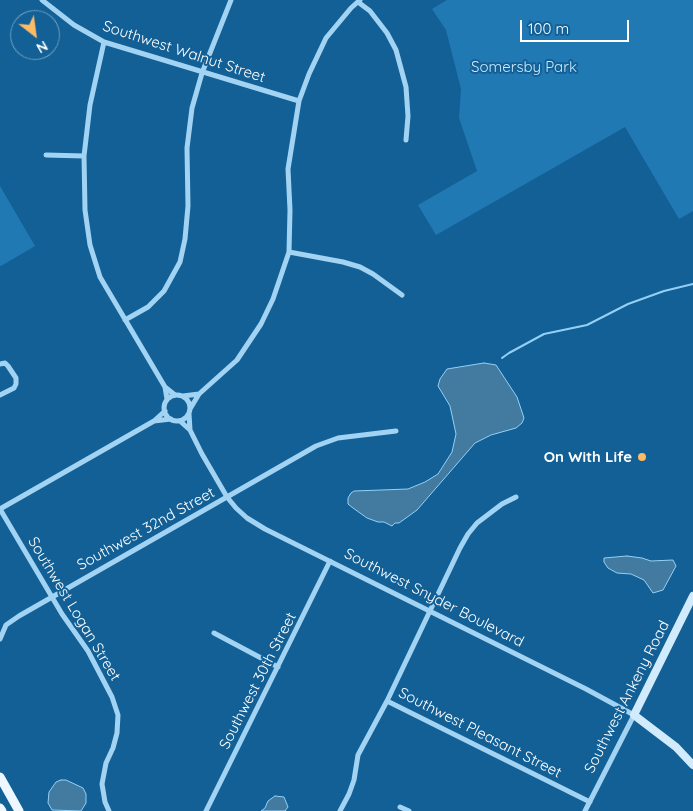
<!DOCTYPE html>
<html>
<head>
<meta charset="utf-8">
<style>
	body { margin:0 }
	#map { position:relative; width:693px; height:811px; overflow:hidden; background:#126096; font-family:Quicksand,sans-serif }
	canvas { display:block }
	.north { position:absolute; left:10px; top:10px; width:50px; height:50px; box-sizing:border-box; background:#126096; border:1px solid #71a0c0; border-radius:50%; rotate:150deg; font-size:14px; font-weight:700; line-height:20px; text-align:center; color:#fff }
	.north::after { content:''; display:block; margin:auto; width:18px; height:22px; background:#ffbb64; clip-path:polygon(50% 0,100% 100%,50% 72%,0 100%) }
	.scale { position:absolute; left:520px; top:20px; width:109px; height:22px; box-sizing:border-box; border:2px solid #fff; border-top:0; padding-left:6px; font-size:15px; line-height:18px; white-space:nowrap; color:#fff; -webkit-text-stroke:4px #126096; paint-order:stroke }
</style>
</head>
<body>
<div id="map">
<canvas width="693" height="811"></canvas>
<div class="north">N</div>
<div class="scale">100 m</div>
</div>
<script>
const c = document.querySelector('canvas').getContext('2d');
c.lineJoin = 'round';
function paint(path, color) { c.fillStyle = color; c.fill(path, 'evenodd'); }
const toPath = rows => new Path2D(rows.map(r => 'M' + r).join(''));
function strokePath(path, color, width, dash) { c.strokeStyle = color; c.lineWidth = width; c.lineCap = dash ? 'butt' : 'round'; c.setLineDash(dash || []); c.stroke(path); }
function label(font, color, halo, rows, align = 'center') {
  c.font = font + ' Quicksand,sans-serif'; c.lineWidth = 4; c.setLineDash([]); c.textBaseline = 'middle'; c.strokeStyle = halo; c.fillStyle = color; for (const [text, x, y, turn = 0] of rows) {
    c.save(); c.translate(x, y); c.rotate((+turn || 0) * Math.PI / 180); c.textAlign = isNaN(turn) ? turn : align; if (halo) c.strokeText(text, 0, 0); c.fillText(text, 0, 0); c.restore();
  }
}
const green = toPath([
	[447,0,693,0,693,211,679,219,625,127,436,235,418,205,477,171,459,118,461,89,446,30,432,9],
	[0,186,35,246,1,266,0,265]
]);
const water = toPath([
	[484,363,496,365,517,397,524,418,522,423,516,428,491,435,475,443,417,510,399,523,395,523,392,526,384,522,378,522,367,518,353,508,348,504,348,498,351,493,354,491,408,489,425,482,438,474,452,452,456,434,450,406,438,386,440,379,447,369,484,363],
	[627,556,642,558,651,561,673,560,676,566,663,590,653,593,644,580,631,574,617,573,608,568,604,562,604,558,627,556],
	[61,780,66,780,83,788,86,794,86,803,81,811,52,810,48,803,49,792,56,782,61,780],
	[275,796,284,797,288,807,285,811,261,811,265,808,268,801,275,796]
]);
const stream = toPath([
	[502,358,509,353,544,334,587,325,628,304,664,291,693,284]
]);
const street = toPath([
	[42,0,74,25,104,42,299,101],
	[358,2,370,11,387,33,396,50,406,87,408,116,406,140],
	[104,42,90,105,84,156,85,210,90,245,100,277,165,387],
	[46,155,84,156],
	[289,252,343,262,360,267,373,274,402,295],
	[125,320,148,307,164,291,180,262,185,239,188,206,187,148,192,108,202,73,231,0],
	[0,364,5,363,8,366,16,378,16,384,14,388,0,395],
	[199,394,237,360,261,324,273,299,289,252,290,210,288,169,299,101,309,74,326,38,351,8,360,0],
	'164 408a13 13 0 1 1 26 0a13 13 0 1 1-26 0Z',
	[183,396,199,394,190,409],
	[167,399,165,387,175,395],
	[165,411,154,421,171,419],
	[180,421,190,430,189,414],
	[190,430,202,454,227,497,236,508,247,518,265,529,586,689,634,715,585,811],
	[0,509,62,614,88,651,112,697,118,715,117,733,113,748,106,763,102,784,105,802,109,811],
	[0,509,154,421],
	[214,633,278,667],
	[0,639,6,625,19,616,316,446,338,438,396,431],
	[387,701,590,802],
	[400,807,409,811],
	[206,811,330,561],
	[340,811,349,794,354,780,358,755,387,701,460,548,468,534,477,523,502,504,516,497]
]);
const secondary = toPath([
	[693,596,634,715,676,747,693,765]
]);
const primary = toPath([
	[0,777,19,811],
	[0,808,2,811]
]);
const markers = [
	[642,457,5,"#ffbb64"]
];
const streetNames = [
	["Southwest Walnut Street",184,52,18],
	["Southwest 32nd Street",146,529,-29],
	["Southwest Snyder Boulevard",434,598,27],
	["Southwest Logan Street",74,609,59],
	["Southwest 30th Street",258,681,-63],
	["Southwest Ankeny Road",627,697,-63],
	["Southwest Pleasant Street",480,733,27]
];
const parkNames = [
	["Somersby Park",524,67]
];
const poiNames = [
	["On With Life",632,457]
];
paint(green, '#2179b3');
paint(water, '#427aa0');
strokePath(water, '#94d0f6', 1);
strokePath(stream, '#94d0f6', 2);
strokePath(street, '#a2d3f3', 5);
strokePath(secondary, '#d1ebfd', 8);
strokePath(primary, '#eef7ff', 9);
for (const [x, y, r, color] of markers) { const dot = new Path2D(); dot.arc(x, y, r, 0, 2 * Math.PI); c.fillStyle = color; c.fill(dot); strokePath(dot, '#126096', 2); }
label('15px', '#fff', '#126096', streetNames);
label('15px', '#cae9fd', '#126096', parkNames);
label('bold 15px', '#fff', '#126096', poiNames, 'right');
</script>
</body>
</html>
